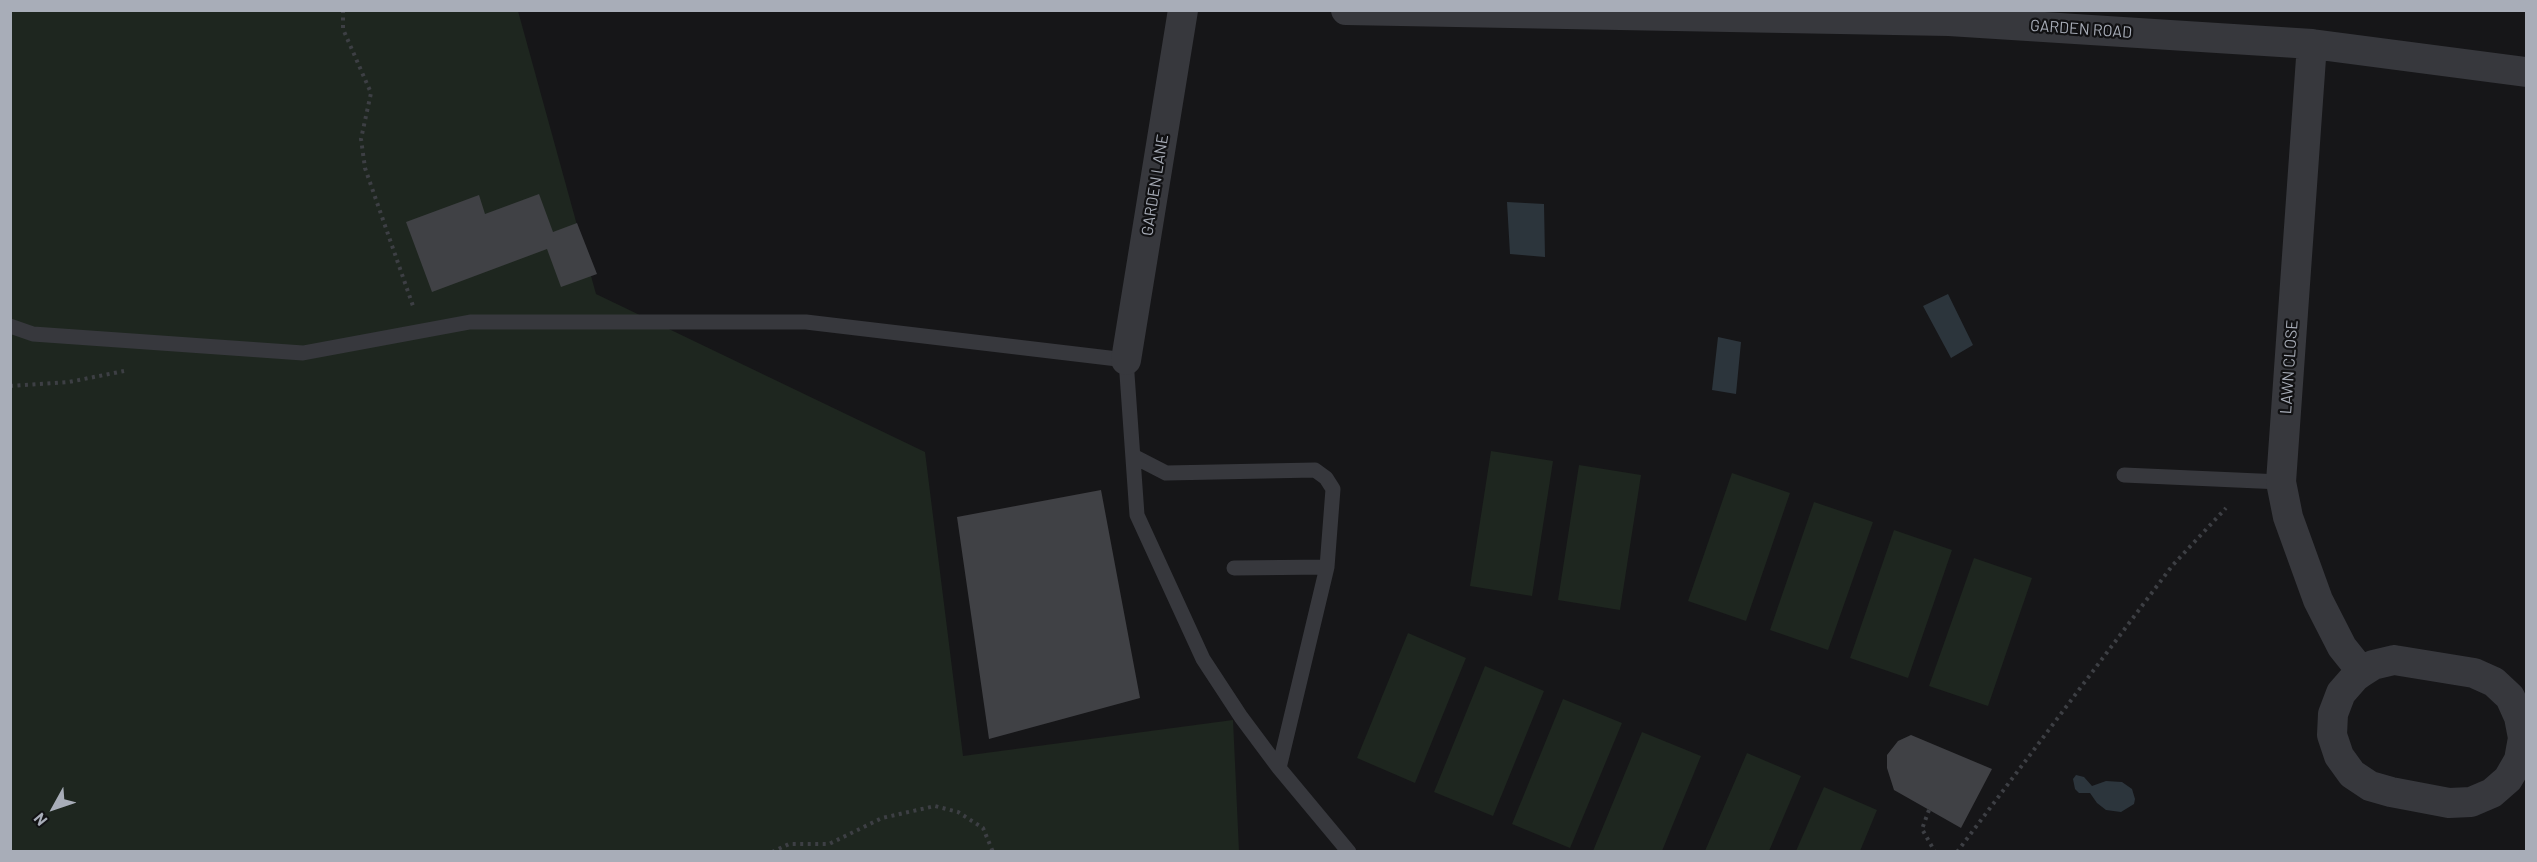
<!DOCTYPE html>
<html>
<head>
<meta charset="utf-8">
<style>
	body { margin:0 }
	#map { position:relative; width:2537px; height:862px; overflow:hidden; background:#161618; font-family:Barlow,sans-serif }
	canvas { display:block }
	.frame { position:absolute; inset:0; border:12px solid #a8adb8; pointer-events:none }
	.north { position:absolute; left:24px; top:778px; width:60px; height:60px; -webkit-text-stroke:4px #111113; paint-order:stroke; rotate:230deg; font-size:16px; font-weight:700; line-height:24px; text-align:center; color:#a8adb8 }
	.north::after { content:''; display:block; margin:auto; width:21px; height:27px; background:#a8adb8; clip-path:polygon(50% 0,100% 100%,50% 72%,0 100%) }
</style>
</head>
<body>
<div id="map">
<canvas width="2537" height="862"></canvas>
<div class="frame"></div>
<div class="north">N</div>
</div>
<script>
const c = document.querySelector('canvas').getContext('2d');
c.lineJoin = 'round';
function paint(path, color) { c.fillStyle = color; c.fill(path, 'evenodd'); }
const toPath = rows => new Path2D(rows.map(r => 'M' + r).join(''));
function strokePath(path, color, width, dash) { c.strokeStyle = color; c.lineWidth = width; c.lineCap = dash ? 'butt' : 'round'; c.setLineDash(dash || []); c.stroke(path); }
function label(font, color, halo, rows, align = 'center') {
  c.font = font + ' Barlow,sans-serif'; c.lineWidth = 4.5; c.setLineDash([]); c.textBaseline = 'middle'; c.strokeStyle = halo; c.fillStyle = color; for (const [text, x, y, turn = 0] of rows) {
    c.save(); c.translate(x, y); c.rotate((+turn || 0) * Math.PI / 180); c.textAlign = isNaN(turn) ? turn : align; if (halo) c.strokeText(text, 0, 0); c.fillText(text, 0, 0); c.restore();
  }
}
const green = toPath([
	[10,11,518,11,596,294,925,452,963,756,1233,720,1239,851,11,851],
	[1491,451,1553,461,1532,596,1470,586],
	[1579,465,1641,475,1620,610,1558,600],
	[1732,473,1790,493,1746,621,1688,601],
	[1814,502,1873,522,1828,650,1770,630],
	[1894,530,1952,550,1908,678,1850,658],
	[1974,558,2032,578,1988,706,1929,686],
	[1408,633,1466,658,1415,783,1357,758],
	[1485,666,1544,691,1493,816,1434,792],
	[1563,699,1622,723,1570,848,1512,824],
	[1642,732,1701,756,1662,851,1593,851],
	[1747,753,1801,776,1769,851,1705,851],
	[1824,787,1877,810,1860,851,1796,851]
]);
const water = toPath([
	[1507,202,1544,204,1545,257,1510,254],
	[1948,294,1973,345,1951,358,1923,306],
	[1718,337,1741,342,1736,394,1712,390],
	[2076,775,2084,777,2092,786,2106,781,2122,782,2132,789,2135,799,2134,804,2121,812,2106,810,2097,803,2090,793,2079,793,2075,789,2073,779]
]);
const building = toPath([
	[539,194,553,232,577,223,597,274,561,287,547,249,432,292,406,222,479,195,485,214],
	[1101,490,1140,698,989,739,957,517],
	[1911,735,1992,769,1961,828,1894,790,1887,768,1887,755,1898,741]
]);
const path = toPath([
	[343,10,343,29,371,93,361,139,365,168,413,306],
	[10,386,69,382,124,371],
	[1929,810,1922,829,1935,852],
	[772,852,789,844,829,844,882,818,935,806,958,812,983,828,993,852],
	[1957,852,2172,566,2226,508]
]);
const service = toPath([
	[10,326,33,334,303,353,470,322,806,322,1126,360,1137,515,1203,659,1241,717,1279,768,1349,852],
	[1133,456,1166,473,1315,470,1326,478,1333,489,1327,567,1234,568],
	[2124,475,2281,482],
	[1279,768,1327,567]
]);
const minor = toPath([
	[1346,10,1949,21,2312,44,2526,72],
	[2312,44,2281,482,2288,517,2318,600,2342,647,2362,672],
	[1126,360,1183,10],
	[2394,660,2474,673,2494,682,2510,697,2519,717,2523,738,2519,760,2508,779,2492,793,2471,802,2449,803,2391,792,2370,786,2352,774,2339,756,2332,735,2333,714,2341,693,2355,677,2362,672,2373,665,2394,660]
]);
const streetNames = [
	["GARDEN ROAD",2081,29,4],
	["GARDEN LANE",1155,185,-81],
	["LAWN CLOSE",2289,367,-86]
];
paint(green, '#1e261f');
paint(water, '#2c353c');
paint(building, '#404145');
strokePath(path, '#3d3f44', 4, [3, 4.5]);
strokePath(service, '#37383d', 15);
strokePath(minor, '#37383d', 30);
label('16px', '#a8adb8', '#111113', streetNames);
</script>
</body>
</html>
